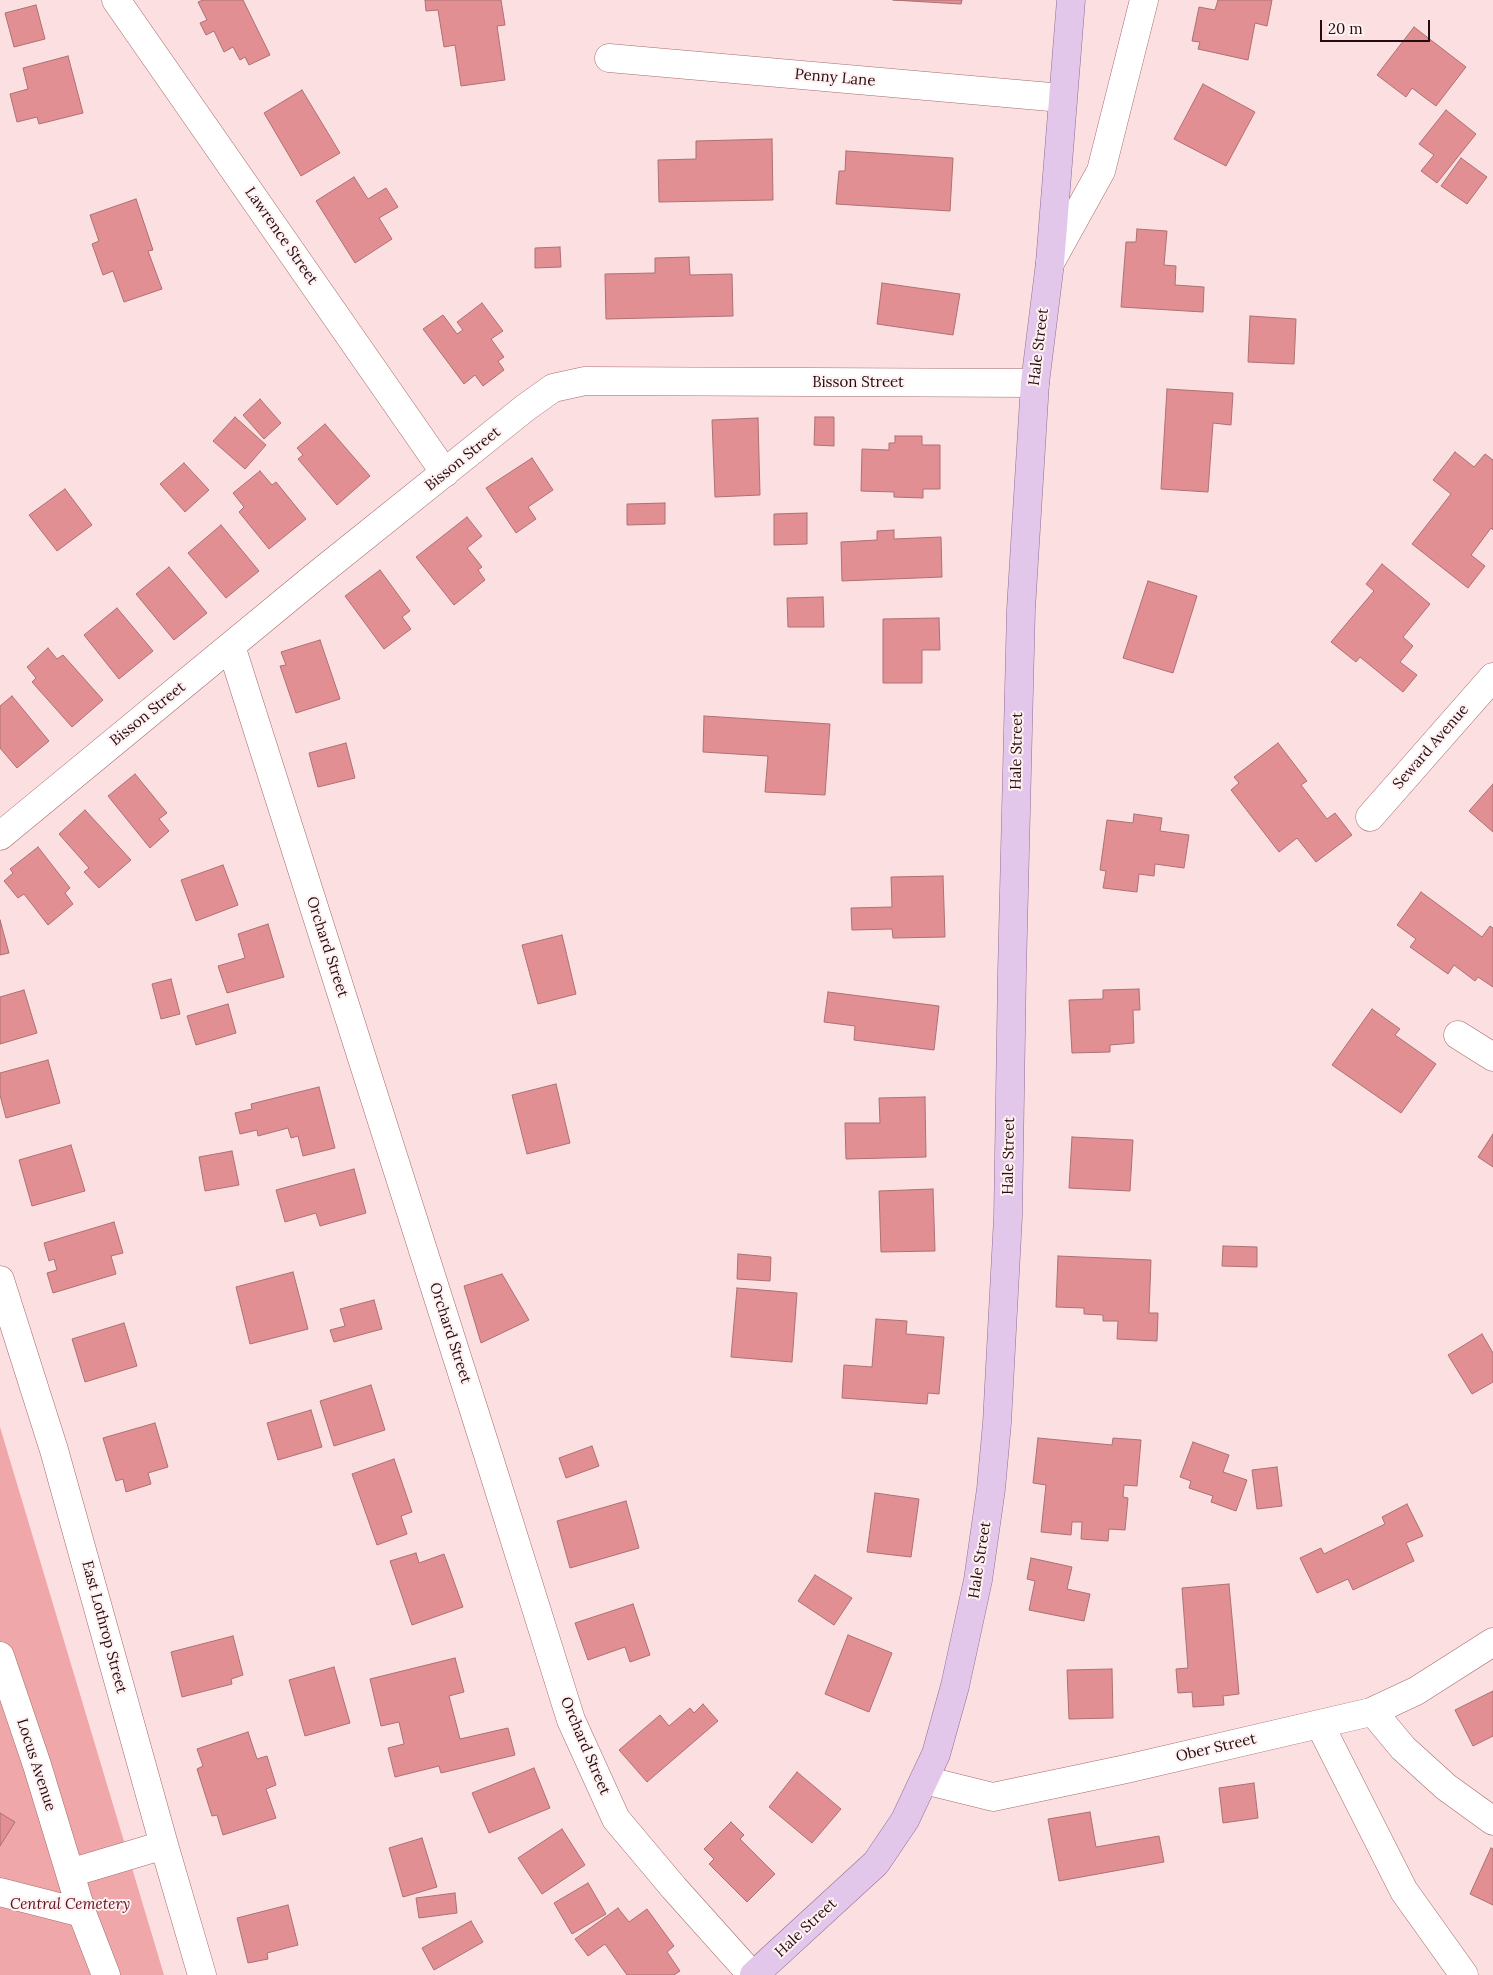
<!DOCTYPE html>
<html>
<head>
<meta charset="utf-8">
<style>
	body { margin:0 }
	#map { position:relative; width:1493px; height:1975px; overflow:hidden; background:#fcdfe0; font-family:Lora,serif }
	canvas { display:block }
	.scale { position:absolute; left:1320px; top:20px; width:110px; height:22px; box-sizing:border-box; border:2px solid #240d0f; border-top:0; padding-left:6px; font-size:15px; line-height:18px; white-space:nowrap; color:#240d0f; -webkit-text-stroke:4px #fff0f1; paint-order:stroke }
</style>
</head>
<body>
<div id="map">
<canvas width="1493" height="1975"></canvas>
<div class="scale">20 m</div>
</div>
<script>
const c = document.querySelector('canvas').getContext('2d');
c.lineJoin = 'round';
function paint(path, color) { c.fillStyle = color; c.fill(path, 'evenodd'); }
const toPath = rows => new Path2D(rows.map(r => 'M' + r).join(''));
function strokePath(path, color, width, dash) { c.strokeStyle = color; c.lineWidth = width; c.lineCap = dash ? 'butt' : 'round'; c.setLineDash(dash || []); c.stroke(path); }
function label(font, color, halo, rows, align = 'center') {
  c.font = font + ' Lora,serif'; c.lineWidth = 4; c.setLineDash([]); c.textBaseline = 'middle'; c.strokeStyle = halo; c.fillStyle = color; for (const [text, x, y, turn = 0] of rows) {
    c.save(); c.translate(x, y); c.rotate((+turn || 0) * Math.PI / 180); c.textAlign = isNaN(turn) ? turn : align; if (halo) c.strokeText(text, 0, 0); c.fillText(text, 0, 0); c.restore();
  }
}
const green = toPath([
	[0,1427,164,1975,0,1975]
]);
const building = toPath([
	[203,0,243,0,270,55,249,65,245,57,240,60,233,47,224,52,214,31,206,35,200,23,207,20,198,2,203,0],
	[425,0,501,0,505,25,497,26,505,80,461,86,455,45,444,47,438,10,426,11,425,0],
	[893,0,962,0,961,4,893,0],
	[1218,0,1272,0,1267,26,1255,23,1248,60,1198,49,1200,42,1192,41,1199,7,1215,10,1218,0],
	[36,5,45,39,14,47,5,13,36,5],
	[1414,27,1466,67,1436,106,1412,88,1406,97,1377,75,1414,27],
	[68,56,83,113,39,124,37,117,17,122,10,94,28,89,23,68,68,56],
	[1203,84,1255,112,1226,166,1174,139,1203,84],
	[302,90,340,153,301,176,264,113,302,90],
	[1446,110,1476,134,1437,183,1421,171,1434,155,1419,144,1446,110],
	[772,139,773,200,659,202,658,160,696,159,696,141,772,139],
	[846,151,953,158,950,211,836,204,839,171,845,171,846,151],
	[1461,158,1487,177,1467,204,1441,186,1461,158],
	[354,177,368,199,386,188,398,207,379,218,392,239,355,263,316,201,354,177],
	[136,199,153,250,148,251,162,289,124,302,113,271,103,275,92,244,99,241,90,215,136,199],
	[1137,229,1167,231,1164,265,1176,266,1175,285,1204,287,1203,312,1121,307,1126,242,1136,242,1137,229],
	[560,247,561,267,535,268,535,248,560,247],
	[689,257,690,275,732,274,733,316,606,319,605,274,655,273,655,258,689,257],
	[882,283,960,294,953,335,877,324,882,283],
	[482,303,503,331,491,339,504,357,498,361,504,370,483,386,475,375,464,384,423,329,443,315,457,334,463,330,457,322,482,303],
	[1250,316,1296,319,1294,364,1248,362,1250,316],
	[1167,389,1233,393,1231,425,1213,423,1208,492,1161,489,1167,389],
	[260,399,281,423,264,439,243,415,260,399],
	[235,417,266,445,245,469,213,441,235,417],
	[815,417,834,417,834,446,814,445,815,417],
	[758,418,760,495,715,497,712,420,758,418],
	[325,424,370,476,337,505,298,459,303,455,297,448,325,424],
	[895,436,922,436,922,445,940,445,940,489,923,489,923,498,894,497,894,492,861,491,862,449,889,450,889,443,895,443,895,436],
	[1455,452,1474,467,1485,454,1493,460,1493,530,1491,528,1471,555,1485,566,1468,588,1412,544,1451,494,1433,480,1455,452],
	[532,458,553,490,528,507,536,519,516,533,486,488,532,458],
	[184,463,209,490,185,512,160,484,184,463],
	[260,471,272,485,276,482,306,519,269,549,239,512,244,507,233,493,260,471],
	[65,489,92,525,57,551,29,515,65,489],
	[665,503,665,524,627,525,627,504,665,503],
	[807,513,807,544,774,545,774,514,807,513],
	[467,517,482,536,467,548,482,567,478,570,485,580,454,605,416,557,467,517],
	[221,525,259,571,226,598,188,553,221,525],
	[894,530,894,539,941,537,942,577,842,581,841,542,877,540,877,531,894,530],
	[1382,564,1430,604,1403,637,1413,646,1400,662,1417,675,1403,692,1360,657,1356,662,1331,642,1374,591,1366,584,1382,564],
	[169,567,207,613,174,640,136,594,169,567],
	[380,570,410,611,402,617,411,629,384,649,345,596,380,570],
	[1148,581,1197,596,1173,673,1123,658,1148,581],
	[823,597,824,627,788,627,787,598,823,597],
	[117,608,153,651,119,679,84,635,117,608],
	[939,618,940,650,922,650,922,683,883,683,883,619,939,618],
	[320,640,340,699,296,713,280,666,286,665,281,652,320,640],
	[48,648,57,659,63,655,103,700,72,727,32,682,36,678,27,667,48,648],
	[12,696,49,741,17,768,0,748,0,706,12,696],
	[704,716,830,724,825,795,765,792,768,756,703,752,704,716],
	[346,743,355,778,318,787,309,753,346,743],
	[1278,743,1307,781,1301,785,1327,819,1335,813,1352,835,1316,862,1297,838,1279,852,1231,790,1239,783,1234,777,1278,743],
	[135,774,167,813,159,819,169,831,150,848,108,796,135,774],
	[1493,784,1493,832,1469,811,1493,784],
	[85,810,131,860,99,888,84,872,89,868,59,834,85,810],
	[1134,814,1162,818,1160,831,1189,835,1184,868,1155,864,1154,876,1139,874,1137,892,1103,888,1106,871,1100,870,1107,820,1133,823,1134,814],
	[38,847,70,888,65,893,73,904,48,925,24,894,18,898,4,881,13,873,10,869,38,847],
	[223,865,238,905,196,921,181,880,223,865],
	[943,876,945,937,893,938,892,929,852,930,851,908,892,907,891,877,943,876],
	[1421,892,1482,937,1490,926,1493,928,1493,987,1478,977,1475,981,1454,965,1448,974,1410,947,1416,939,1397,925,1421,892],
	[0,920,9,953,0,955,0,920],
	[268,924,284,977,227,993,218,966,245,958,238,934,268,924],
	[562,935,576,994,538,1004,522,945,562,935],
	[171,979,180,1014,161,1019,152,984,171,979],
	[1139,989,1140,1010,1133,1010,1134,1043,1110,1045,1110,1052,1072,1053,1069,1000,1103,999,1103,990,1139,989],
	[24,990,37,1033,0,1044,0,997,24,990],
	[828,992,939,1006,934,1050,854,1040,855,1026,824,1022,828,992],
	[228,1004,236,1033,196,1045,187,1016,228,1004],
	[1372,1009,1400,1029,1395,1035,1436,1064,1401,1113,1332,1065,1372,1009],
	[48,1060,60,1103,6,1118,0,1095,0,1073,48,1060],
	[556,1084,570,1143,527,1154,512,1095,556,1084],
	[319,1087,335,1148,303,1156,298,1136,291,1138,288,1128,258,1136,257,1130,240,1134,235,1113,252,1109,251,1104,319,1087],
	[925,1097,926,1157,846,1159,845,1123,880,1123,879,1098,925,1097],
	[1493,1134,1493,1167,1478,1157,1493,1134],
	[1072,1137,1133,1140,1130,1191,1069,1188,1072,1137],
	[71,1145,85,1191,32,1206,19,1160,71,1145],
	[232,1151,239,1185,205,1191,199,1157,232,1151],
	[354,1169,366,1213,320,1226,316,1213,285,1222,276,1190,354,1169],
	[933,1189,935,1251,881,1252,879,1191,933,1189],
	[114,1222,123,1253,111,1256,116,1274,53,1293,47,1273,57,1270,54,1259,49,1261,44,1243,114,1222],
	[1223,1246,1257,1247,1257,1267,1222,1266,1223,1246],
	[738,1254,771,1257,770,1281,737,1279,738,1254],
	[1058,1256,1151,1260,1149,1313,1158,1313,1157,1341,1117,1339,1118,1321,1103,1321,1103,1315,1084,1314,1084,1308,1056,1307,1058,1256],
	[293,1272,308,1329,250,1344,236,1287,293,1272],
	[502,1274,529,1320,481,1343,464,1286,502,1274],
	[737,1288,797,1293,792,1362,731,1357,737,1288],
	[374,1300,382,1329,334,1342,330,1330,345,1326,340,1309,374,1300],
	[876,1319,907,1321,906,1334,944,1337,939,1394,928,1393,927,1404,842,1398,844,1365,872,1367,876,1319],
	[124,1323,137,1366,85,1382,72,1339,124,1323],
	[1482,1334,1493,1353,1493,1382,1472,1394,1448,1355,1482,1334],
	[371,1385,385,1430,334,1446,320,1401,371,1385],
	[311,1410,322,1447,278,1460,267,1423,311,1410],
	[155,1423,168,1467,148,1473,151,1484,126,1492,123,1479,116,1481,103,1438,155,1423],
	[1038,1438,1112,1445,1113,1438,1141,1440,1137,1486,1124,1485,1123,1497,1128,1498,1125,1530,1109,1529,1108,1541,1081,1539,1082,1522,1072,1522,1071,1535,1041,1532,1046,1485,1033,1483,1038,1438],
	[1193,1442,1229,1455,1223,1472,1247,1480,1236,1511,1211,1502,1213,1496,1189,1488,1191,1481,1180,1477,1193,1442],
	[592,1446,599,1466,566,1478,559,1458,592,1446],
	[394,1459,412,1512,401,1516,407,1534,377,1545,352,1474,394,1459],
	[1277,1467,1282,1506,1257,1509,1252,1470,1277,1467],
	[875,1493,919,1499,911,1557,867,1552,875,1493],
	[626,1501,639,1548,570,1568,557,1521,626,1501],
	[1407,1504,1423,1536,1406,1543,1414,1561,1353,1590,1348,1579,1317,1593,1300,1558,1321,1548,1324,1554,1385,1524,1382,1517,1407,1504],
	[416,1553,419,1563,444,1554,463,1607,412,1625,390,1561,416,1553],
	[1031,1558,1072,1567,1067,1589,1090,1594,1084,1621,1029,1610,1035,1581,1027,1579,1031,1558],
	[815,1575,852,1598,834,1625,798,1601,815,1575],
	[1229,1584,1239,1694,1223,1696,1224,1705,1193,1707,1192,1692,1178,1693,1176,1669,1188,1668,1182,1588,1229,1584],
	[633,1604,650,1655,630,1662,625,1647,588,1660,575,1623,633,1604],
	[848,1635,892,1653,869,1712,825,1694,848,1635],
	[233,1636,243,1675,231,1679,232,1684,182,1697,171,1652,233,1636],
	[455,1658,464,1692,449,1696,460,1739,508,1728,515,1755,441,1773,439,1766,395,1777,388,1748,404,1744,399,1722,381,1726,370,1679,455,1658],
	[334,1667,350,1723,305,1736,289,1680,334,1667],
	[1112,1669,1113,1718,1069,1719,1067,1670,1112,1669],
	[1493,1691,1493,1736,1473,1746,1455,1710,1493,1691],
	[703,1704,718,1721,647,1782,619,1750,660,1715,669,1726,690,1708,694,1713,703,1704],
	[248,1732,257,1759,267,1756,276,1785,266,1789,276,1818,223,1835,217,1815,212,1816,197,1769,203,1766,197,1749,248,1732],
	[534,1768,550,1808,489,1833,472,1793,534,1768],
	[797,1772,841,1809,812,1843,769,1807,797,1772],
	[1254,1783,1258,1818,1223,1823,1219,1788,1254,1783],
	[1090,1812,1096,1847,1159,1836,1164,1862,1059,1881,1048,1819,1090,1812],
	[0,1813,15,1822,0,1846,0,1813],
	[731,1822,744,1835,740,1839,775,1874,747,1902,709,1864,714,1859,704,1849,731,1822],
	[562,1829,585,1865,542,1894,518,1858,562,1829],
	[422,1838,437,1887,403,1897,389,1848,422,1838],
	[1491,1848,1493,1849,1493,1905,1470,1894,1491,1848],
	[588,1883,606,1914,572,1934,554,1903,588,1883],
	[455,1893,457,1913,419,1918,416,1898,455,1893],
	[288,1905,298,1945,267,1953,268,1959,248,1963,237,1918,288,1905],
	[618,1908,629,1922,647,1909,674,1946,667,1952,680,1971,674,1975,627,1975,605,1944,588,1956,575,1939,618,1908],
	[471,1921,483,1942,434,1970,422,1948,471,1921]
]);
const minor = toPath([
	[116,0,445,473],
	[609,58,1062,98],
	[1050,263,1101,171,1144,0],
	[231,646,490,1461,571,1720,616,1819,674,1888,752,1975],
	[1370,817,1493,677],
	[0,836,318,574,525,408,553,388,585,381,1035,383],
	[1458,1035,1493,1057],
	[0,1280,54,1450,164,1845,202,1975],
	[0,1656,37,1765,82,1913,106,1975],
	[1373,1712,1403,1748,1446,1787,1493,1821],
	[1320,1725,1404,1891,1464,1975],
	[924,1780,993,1797,1126,1769,1371,1712,1416,1691,1493,1642],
	[70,1873,164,1845],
	[0,1892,82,1913]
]);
const major = toPath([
	[754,1975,876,1863,905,1820,936,1754,955,1686,978,1580,991,1489,997,1423,1008,1217,1012,972,1021,609,1035,383,1050,263,1071,0]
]);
const streetNames = [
	["Penny Lane",835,78,5],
	["Lawrence Street",281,236,55],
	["Hale Street",1039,347,-83],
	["Bisson Street",858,383],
	["Bisson Street",463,459,-39],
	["Bisson Street",148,714,-39],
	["Seward Avenue",1431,747,-49],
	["Hale Street",1017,751,-89],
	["Orchard Street",327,947,72],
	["Hale Street",1009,1156,-89],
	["Orchard Street",450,1333,72],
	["Hale Street",980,1560,-81],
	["East Lothrop Street",104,1627,75],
	["Orchard Street",585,1746,67],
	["Ober Street",1216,1748,-13],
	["Locus Avenue",36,1765,72],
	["Hale Street",806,1928,-43]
];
const parkNames = [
	["Central Cemetery",70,1905]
];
paint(green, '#efa7aa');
paint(building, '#e28f93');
strokePath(building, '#ad7072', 1);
strokePath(minor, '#a76a6d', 29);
strokePath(major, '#926d96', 29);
strokePath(minor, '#fff', 28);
strokePath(major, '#e2c7eb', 28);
label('15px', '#240d0f', '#fff0f1', streetNames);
label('italic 15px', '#5c131e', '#fff0f1', parkNames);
</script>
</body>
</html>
